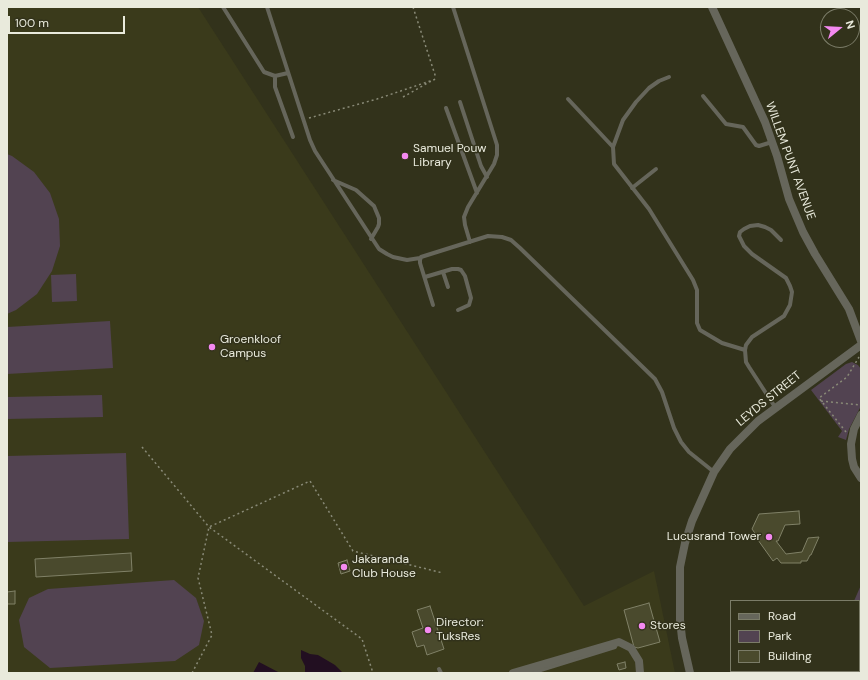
<!DOCTYPE html>
<html>
<head>
<meta charset="utf-8">
<style>
	body { margin:0 }
	#map { position:relative; width:868px; height:680px; overflow:hidden; background:#32321b; font-family:"DM Sans",sans-serif }
	canvas { display:block }
	.frame { position:absolute; inset:0; border:8px solid #e9eadc; pointer-events:none }
	.legend { position:absolute; left:730px; top:600px; width:130px; height:72px; box-sizing:border-box; background:#32321b; border:1px solid #7b7c68; margin:0; padding:5px 7px; list-style:none; font-size:12px; color:#e9eadc }
	.legend li { display:flex; align-items:center; gap:8px; height:20px }
	.legend b { width:20px; border:1px solid #7b7c68 }
	.north { position:absolute; left:820px; top:8px; width:40px; height:40px; box-sizing:border-box; background:#32321b; border:1px solid #7b7c68; border-radius:50%; rotate:72deg; font-size:11px; font-weight:700; line-height:16px; text-align:center; color:#e9eadc }
	.north::after { content:''; display:block; margin:auto; width:14px; height:18px; background:#f489f0; clip-path:polygon(50% 0,100% 100%,50% 72%,0 100%) }
	.scale { position:absolute; left:8px; top:16px; width:117px; height:18px; box-sizing:border-box; border:2px solid #e9eadc; border-top:0; padding-left:5px; font-size:12px; line-height:14px; white-space:nowrap; color:#e9eadc; -webkit-text-stroke:3px #32321b; paint-order:stroke }
</style>
</head>
<body>
<div id="map">
<canvas width="868" height="680"></canvas>
<div class="frame"></div>
<ul class="legend">
<li><b style="height:5px;background:#66665b"></b>Road</li>
<li><b style="height:11px;background:#524351"></b>Park</li>
<li><b style="height:11px;background:#4a4a2d"></b>Building</li>
</ul>
<div class="north">N</div>
<div class="scale">100 m</div>
</div>
<script>
const c = document.querySelector('canvas').getContext('2d');
c.lineJoin = 'round';
function paint(path, color) { c.fillStyle = color; c.fill(path, 'evenodd'); }
const toPath = rows => new Path2D(rows.map(r => 'M' + r).join(''));
function strokePath(path, color, width, dash) { c.strokeStyle = color; c.lineWidth = width; c.lineCap = dash ? 'butt' : 'round'; c.setLineDash(dash || []); c.stroke(path); }
function label(font, color, halo, rows, align = 'center') {
  c.font = font + ' "DM Sans",sans-serif'; c.lineWidth = 3; c.setLineDash([]); c.textBaseline = 'middle'; c.strokeStyle = halo; c.fillStyle = color; for (const [text, x, y, turn = 0] of rows) {
    c.save(); c.translate(x, y); c.rotate((+turn || 0) * Math.PI / 180); c.textAlign = isNaN(turn) ? turn : align; if (halo) c.strokeText(text, 0, 0); c.fillText(text, 0, 0); c.restore();
  }
}
const built = toPath([
	[7,7,198,7,584,606,654,571,675,673,7,673]
]);
const green = toPath([
	[7,154,12,156,34,172,50,193,59,219,60,246,52,271,37,294,16,310,7,314],
	[76,274,77,301,52,302,51,275],
	[110,321,113,368,7,374,7,327],
	[852,362,858,365,861,369,861,406,849,429,846,440,838,437,842,431,811,390,846,364],
	[102,395,103,417,7,419,7,397],
	[126,453,129,539,7,542,7,456],
	[174,580,196,598,204,621,199,645,175,661,50,668,24,647,19,620,29,598,48,589],
	[861,585,861,673,804,673,806,671,859,671,859,601,854,601]
]);
const water = toPath([
	[301,650,310,654,318,655,335,665,343,673,305,673,305,666,301,658],
	[259,662,280,673,253,673]
]);
const building = toPath([
	[799,511,800,524,785,525,778,541,776,541,786,554,802,552,808,538,819,537,811,555,810,555,807,561,801,561,801,563,781,563,777,558,773,561,758,540,759,539,752,529,759,514,799,511],
	[131,553,132,571,36,577,35,559,131,553],
	[347,560,350,571,341,574,338,563,347,560],
	[15,591,15,604,7,604,7,592,15,591],
	[649,603,660,642,638,648,634,647,624,610,649,603],
	[430,606,444,649,427,655,424,645,417,647,412,632,423,628,417,610,430,606],
	[625,662,626,668,619,670,617,664,625,662]
]);
const path = toPath([
	[413,7,436,78],
	[403,97,433,80],
	[309,118,377,99,436,79],
	[821,401,861,405],
	[846,432,819,398,847,377,859,357],
	[142,447,209,527,362,639,373,673],
	[192,673,212,635,198,578,209,527,310,481,353,551,443,573]
]);
const lane = toPath([
	[223,7,264,72,275,76,288,73],
	[267,7,310,140,315,151,379,249,387,254,393,257,407,260,420,258],
	[453,7,497,145,497,155,494,164,468,207,464,217,465,225,470,242],
	[275,76,275,87,293,137],
	[669,77,659,81,649,88,636,102,623,120,613,147,614,164,649,209,693,280,697,290,697,323,700,330,722,343,745,350],
	[703,96,726,124,743,127,756,145,759,146,772,142],
	[568,99,613,147],
	[460,102,481,166,487,177],
	[446,108,477,193],
	[333,180,356,190,374,206,379,218,379,224,378,227,371,239],
	[632,188,656,169],
	[443,272,448,287],
	[425,277,452,269,458,269,461,270,465,276,471,298,469,305,458,310],
	[433,305,420,263,420,260,421,257,488,236,502,237,511,240,520,248,655,379,662,392,674,428,681,442,689,452,714,472],
	[775,407,749,367,746,362,745,350,746,345,752,337,784,316,790,305,792,292,790,286,786,278,752,254,744,246,739,236,740,232,744,229,750,226,758,225,765,227,771,230,781,240],
	[439,669,441,673],
	[531,673,615,647]
]);
const street = toPath([
	[712,7,765,122,777,156,789,199,803,232,815,254,849,309,861,341],
	[861,415,854,429,851,444,852,459,854,467,861,478],
	[513,673,619,642,631,648,639,661,640,673],
	[690,673,682,638,680,620,680,567,685,543,692,521,714,472,730,449,758,421,861,345]
]);
const markers = [
	[405,156,4,"#f489f0"],
	[212,347,4,"#f489f0"],
	[769,537,4,"#f489f0"],
	[344,567,4,"#f489f0"],
	[642,626,4,"#f489f0"],
	[428,630,4,"#f489f0"]
];
const poiNames = [
	["Samuel Pouw",413,149],
	["Library",413,163],
	["Groenkloof",220,340],
	["Campus",220,354],
	["Lucusrand Tower",761,537,"right"],
	["Jakaranda",352,560],
	["Club House",352,574],
	["Director:",436,623],
	["TuksRes",436,637],
	["Stores",650,626]
];
const streetNames = [
	["WILLEM PUNT AVENUE",790,161,70],
	["LEYDS STREET",769,399,-39]
];
paint(built, '#3a3a1b');
paint(green, '#524351');
paint(water, '#220f21');
paint(building, '#4a4a2d');
strokePath(building, '#808167', 1);
strokePath(path, '#898a77', 1.5, [2, 3]);
strokePath(lane, '#66665b', 4);
strokePath(street, '#66665b', 8);
for (const [x, y, r, color] of markers) { const dot = new Path2D(); dot.arc(x, y, r, 0, 2 * Math.PI); c.fillStyle = color; c.fill(dot); strokePath(dot, '#32321b', 1.5); }
label('12px', '#e9eadc', '#32321b', poiNames, 'left');
label('12px', '#e9eadc', '#32321b', streetNames);
</script>
</body>
</html>
